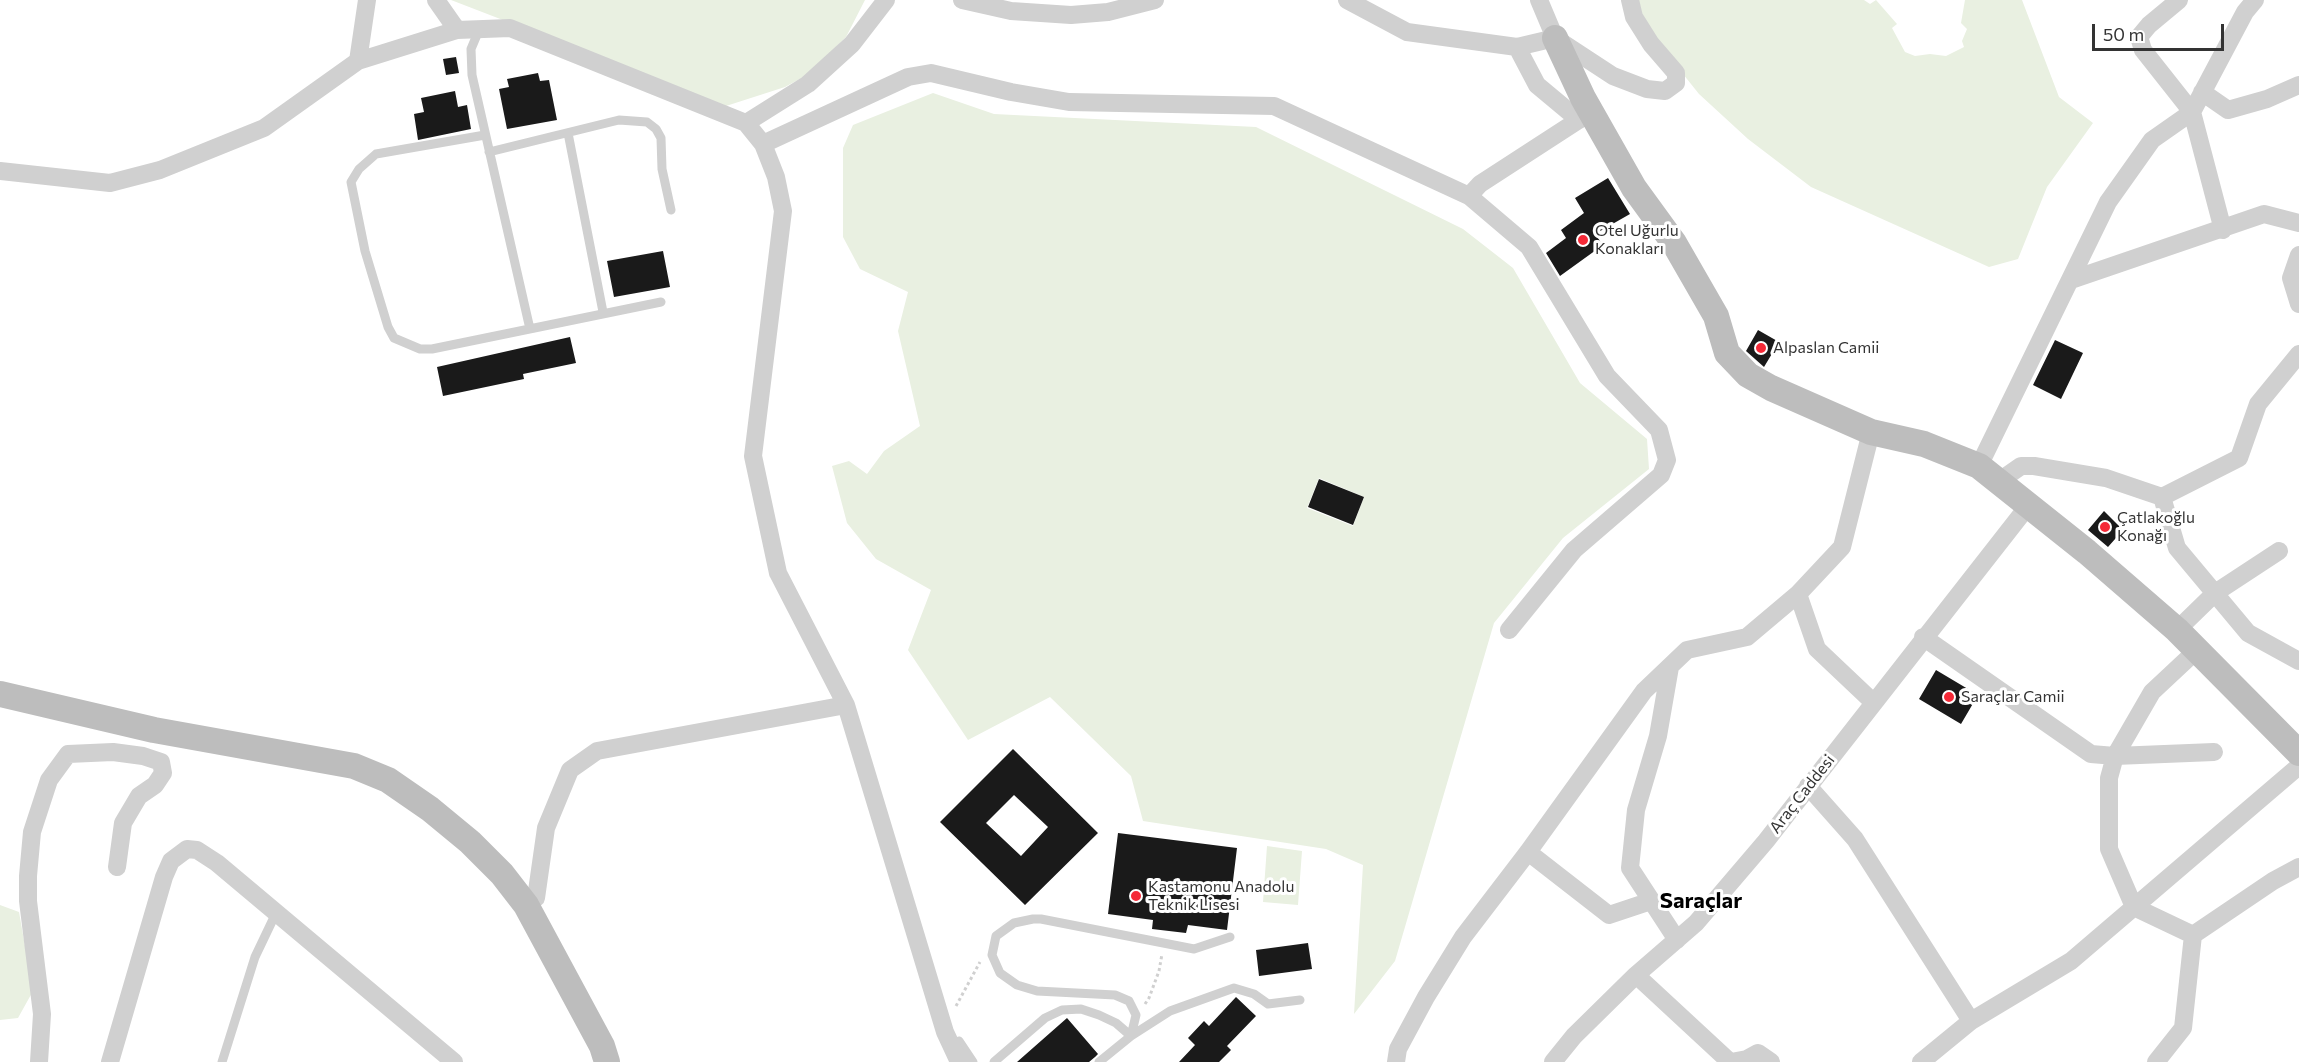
<!DOCTYPE html>
<html>
<head>
<meta charset="utf-8">
<style>
	body { margin:0 }
	#map { position:relative; width:2299px; height:1062px; overflow:hidden; background:#fff; font-family:Commissioner,sans-serif }
	canvas { display:block }
	.scale { position:absolute; left:2092px; top:24px; width:132px; height:27px; box-sizing:border-box; border:3px solid #333; border-top:0; padding-left:8px; font-size:18px; line-height:21px; white-space:nowrap; color:#333; -webkit-text-stroke:4px #fff; paint-order:stroke }
</style>
</head>
<body>
<div id="map">
<canvas width="2299" height="1062"></canvas>
<div class="scale">50 m</div>
</div>
<script>
const c = document.querySelector('canvas').getContext('2d');
c.lineJoin = 'round';
function paint(path, color) { c.fillStyle = color; c.fill(path, 'evenodd'); }
const toPath = rows => new Path2D(rows.map(r => 'M' + r).join(''));
function strokePath(path, color, width, dash) { c.strokeStyle = color; c.lineWidth = width; c.lineCap = dash ? 'butt' : 'round'; c.setLineDash(dash || []); c.stroke(path); }
function label(font, color, halo, rows, align = 'center') {
  c.font = font + ' Commissioner,sans-serif'; c.lineWidth = 6; c.setLineDash([]); c.textBaseline = 'middle'; c.strokeStyle = halo; c.fillStyle = color; for (const [text, x, y, turn = 0] of rows) {
    c.save(); c.translate(x, y); c.rotate((+turn || 0) * Math.PI / 180); c.textAlign = isNaN(turn) ? turn : align; if (halo) c.strokeText(text, 0, 0); c.fillText(text, 0, 0); c.restore();
  }
}
const green = toPath([
	[451,0,865,0,846,37,807,75,785,87,726,106],
	[1635,0,1864,0,1870,4,1876,0,1897,24,1892,28,1905,52,1915,56,1930,54,1946,56,1964,47,1962,41,1967,29,1961,23,1965,0,2022,0,2059,97,2093,123,2047,187,2018,259,1989,267,1811,187,1748,139,1699,94,1647,29],
	[933,93,994,114,1256,127,1463,229,1513,268,1580,383,1647,439,1649,469,1563,538,1494,623,1395,961,1354,1014,1363,865,1326,849,1143,821,1131,776,1050,697,968,740,908,650,931,590,876,559,847,523,832,466,849,461,867,474,884,451,920,426,898,331,908,292,860,269,843,237,843,148,853,125],
	[1319,478,1364,497,1353,526,1307,508],
	[1267,846,1302,851,1298,905,1263,902],
	[0,905,19,912,33,991,18,1018,0,1020]
]);
const building = toPath([
	[456,57,459,73,446,75,443,59],
	[538,73,540,81,549,80,557,120,507,129,499,89,509,87,507,79],
	[455,91,458,107,467,105,471,129,418,140,414,114,424,112,421,98],
	[1608,178,1630,214,1595,234,1603,245,1560,276,1546,253,1566,238,1561,230,1584,213,1575,198],
	[663,251,670,287,614,297,607,261],
	[1758,330,1779,342,1764,367,1746,351],
	[570,337,576,363,523,374,524,379,443,396,437,367],
	[2055,340,2083,353,2061,399,2033,385],
	[1319,479,1364,497,1353,525,1308,507],
	[2104,511,2123,530,2108,547,2088,530],
	[1936,670,1978,695,1961,724,1919,699],
	[1013,749,1098,833,1025,905,940,822],
	[1014,795,1048,827,1021,856,986,823],
	[1118,833,1237,848,1227,930,1188,925,1186,933,1152,929,1153,920,1108,914],
	[1308,943,1312,969,1259,976,1256,950],
	[1236,997,1256,1016,1227,1046,1231,1050,1219,1062,1179,1062,1195,1045,1188,1038,1204,1021,1209,1026],
	[1067,1018,1098,1054,1095,1057,1089,1062,1017,1062]
]);
const path = toPath([
	[1145,1004,1149,998,1159,971,1162,954],
	[956,1006,980,962]
]);
const lane = toPath([
	[479,30,471,49,472,75,530,329],
	[568,133,603,312],
	[485,135,376,154,359,169,351,182,365,251,388,327,394,338,420,349,432,349,661,302],
	[489,152,619,120,647,122,656,129,661,138,662,169,671,210],
	[959,1041,973,1062],
	[222,1062,255,957,276,913],
	[994,1062,1045,1018,1062,1010,1081,1009,1099,1015,1116,1023,1131,1036,1136,1015,1129,1001,1115,995,1037,991,1017,985,1000,973,992,955,996,936,1014,923,1033,919,1041,919,1194,949,1230,937],
	[1099,1062,1131,1036,1170,1011,1234,988,1254,994,1268,1004,1300,1000]
]);
const street = toPath([
	[436,0,457,30],
	[962,0,1011,11,1071,15,1108,12,1155,0],
	[1347,0,1407,32,1517,47,1555,38],
	[1539,0,1555,38,1613,76,1647,89,1665,91,1676,83,1676,73,1651,44,1634,17,1630,0],
	[2179,0,2149,25,2139,37,2143,50,2192,112,2223,230],
	[1517,47,1537,85,1579,120],
	[358,61,367,0],
	[2202,92,2228,110,2267,99,2299,85],
	[746,123,808,84,852,44,886,0],
	[763,144,908,77,931,73,1011,92,1069,102,1274,106,1469,196,1529,247,1607,376,1659,430,1667,460,1661,475,1574,550,1509,630],
	[0,171,110,183,160,170,264,128,358,61,457,30,510,28,746,123,763,144,776,177,783,211,753,456,778,573,846,705,945,1032,959,1062],
	[1469,196,1480,184,1591,112],
	[2299,255,2291,278,2299,304],
	[2071,280,2264,214,2299,223],
	[1979,466,2108,202,2152,140,2192,112,2245,12,2255,0],
	[1998,482,2021,466,2034,466,2106,478,2162,497,2239,458,2258,404,2299,354],
	[2162,497,2177,548,2248,633,2299,661],
	[1798,594,1817,649,1873,702],
	[2177,630,2215,593,2279,551],
	[1923,637,2091,754,2115,756,2214,752],
	[1670,667,1658,736,1636,810,1630,868,1677,940],
	[1808,786,1855,839,1971,1021],
	[1528,852,1609,915,1651,901],
	[526,905,536,898,546,828,570,770,597,751,846,705],
	[2193,935,2134,907,2109,849,2109,778,2115,756,2152,692,2198,649],
	[1636,975,1730,1062],
	[39,1062,42,1014,28,901,28,876,32,832,49,780,68,754,113,752,143,756,161,762,163,773,155,785,139,796,123,823,117,867],
	[110,1062,164,877,171,861,187,849,197,850,217,863,454,1062],
	[1396,1062,1398,1049,1426,997,1463,937,1528,852,1644,691,1687,650,1747,637,1798,594,1842,547,1871,432],
	[1553,1062,1574,1036,1636,975,1696,923,1766,841,2028,506],
	[1731,1062,1747,1059,1758,1053,1771,1062],
	[1921,1062,1971,1021,2071,961,2299,766],
	[2156,1062,2183,1028,2193,935,2273,881,2299,867]
]);
const secondary = toPath([
	[1555,38,1583,98,1634,188,1674,243,1716,316,1727,353,1748,375,1771,388,1871,432,1924,444,1979,466,2087,552,2177,630,2299,753],
	[0,694,154,730,354,766,388,780,430,809,470,842,502,874,526,905,602,1046,607,1062]
]);
const markers = [
	[1583,240,6,"#f52937"],
	[1761,348,6,"#f52937"],
	[2105,527,6,"#f52937"],
	[1949,697,6,"#f52937"],
	[1136,896,6,"#f52937"]
];
const poiNames = [
	["Otel Uğurlu",1595,231],
	["Konakları",1595,249],
	["Alpaslan Camii",1773,348],
	["Çatlakoğlu",2117,518],
	["Konağı",2117,536],
	["Saraçlar Camii",1961,697],
	["Kastamonu Anadolu",1148,887],
	["Teknik Lisesi",1148,905]
];
const streetNames = [
	["Araç Caddesi",1802,794,-52]
];
const districtNames = [
	["Saraçlar",1701,901]
];
paint(green, '#e9f0e1');
paint(building, '#1a1a1a');
strokePath(path, '#d0d0d0', 3, [3, 3]);
strokePath(lane, '#d0d0d0', 9);
strokePath(street, '#d0d0d0', 18);
strokePath(secondary, '#bdbdbd', 26);
for (const [x, y, r, color] of markers) { const dot = new Path2D(); dot.arc(x, y, r, 0, 2 * Math.PI); c.fillStyle = color; c.fill(dot); strokePath(dot, '#fff', 2); }
label('16px', '#333', '#fff', poiNames, 'left');
label('16px', '#333', '#fff', streetNames);
label('bold 22px', '#000', '#fff', districtNames);
</script>
</body>
</html>
